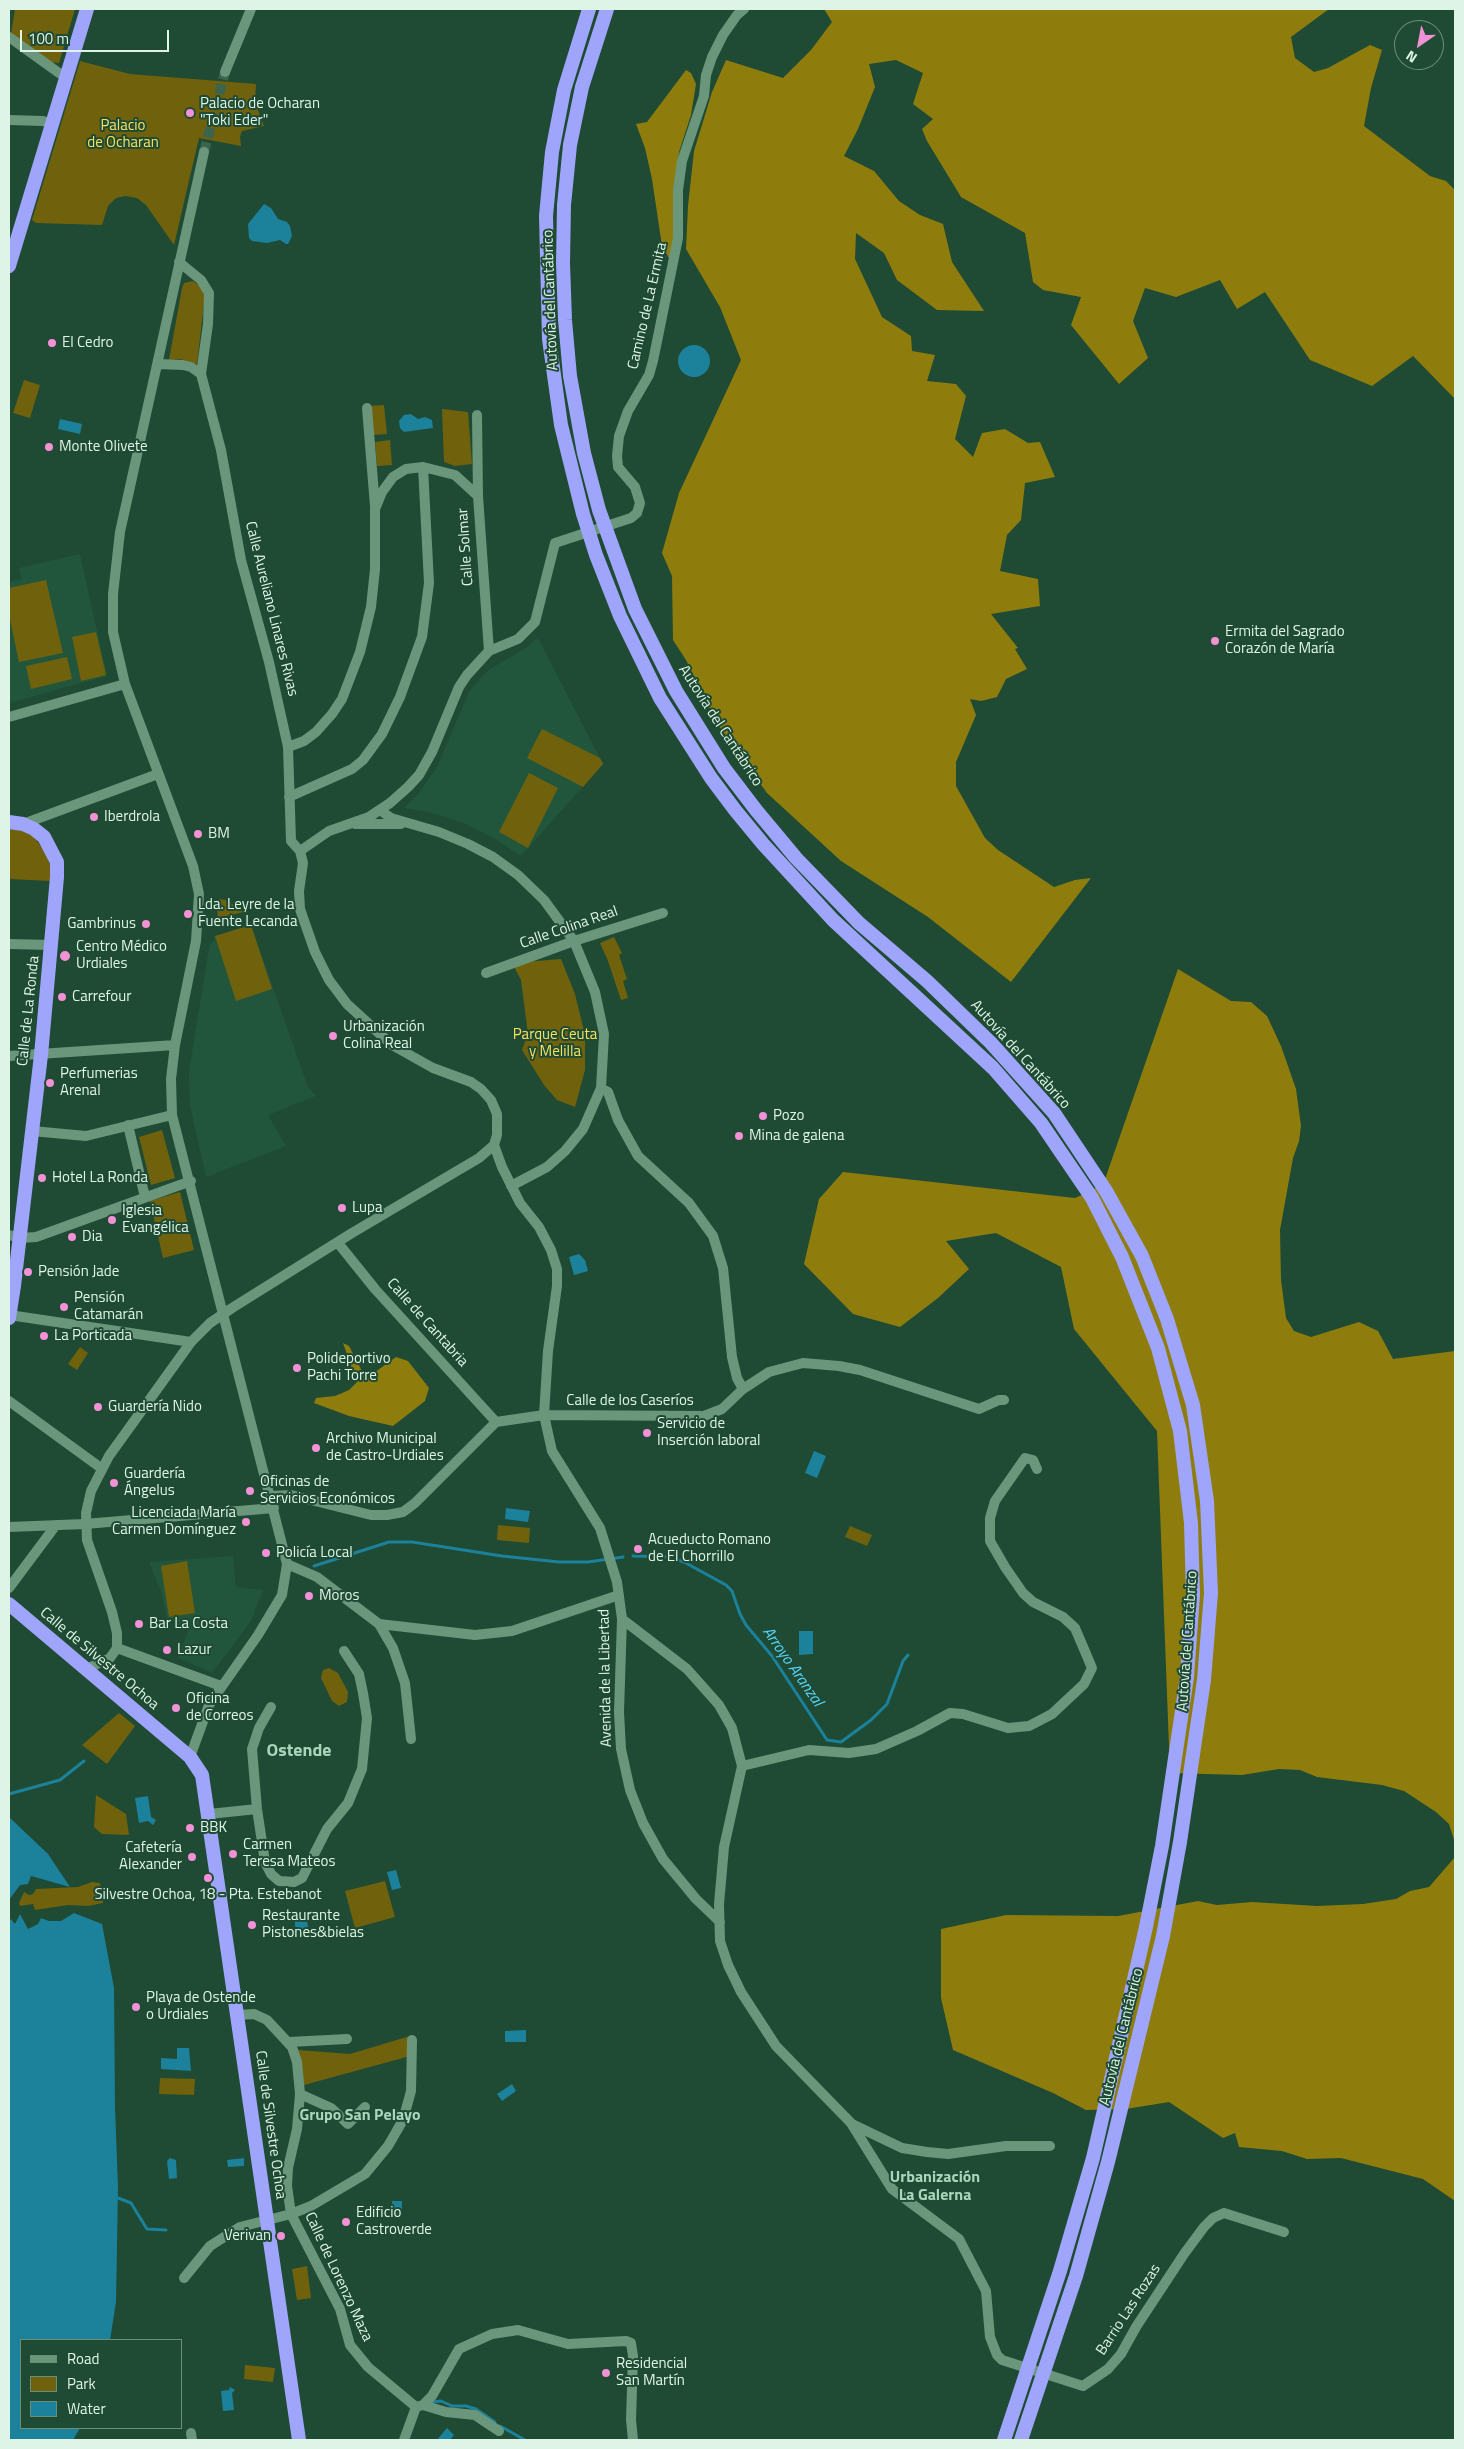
<!DOCTYPE html>
<html>
<head>
<meta charset="utf-8">
<style>
	body { margin:0 }
	#map { position:relative; width:1464px; height:2449px; overflow:hidden; background:#1f4a34; font-family:"Titillium Web",sans-serif }
	canvas { display:block }
	.frame { position:absolute; inset:0; border:10px solid #ddf4e6; pointer-events:none }
	.legend { position:absolute; left:20px; top:2339px; width:162px; height:90px; box-sizing:border-box; background:#1f4a34; border:1px solid #6b8e7b; margin:0; padding:6px 9px; list-style:none; font-size:15px; color:#ddf4e6 }
	.legend li { display:flex; align-items:center; gap:10px; height:25px }
	.legend b { width:25px; border:1px solid #6b8e7b }
	.north { position:absolute; left:1394px; top:20px; width:50px; height:50px; box-sizing:border-box; background:#1f4a34; border:1px solid #6b8e7b; border-radius:50%; rotate:213deg; font-size:14px; font-weight:700; line-height:20px; text-align:center; color:#ddf4e6 }
	.north::after { content:''; display:block; margin:auto; width:18px; height:22px; background:#f391d6; clip-path:polygon(50% 0,100% 100%,50% 72%,0 100%) }
	.scale { position:absolute; left:20px; top:30px; width:149px; height:22px; box-sizing:border-box; border:2px solid #ddf4e6; border-top:0; padding-left:6px; font-size:15px; line-height:18px; white-space:nowrap; color:#ddf4e6; -webkit-text-stroke:4px #1f4a34; paint-order:stroke }
</style>
</head>
<body>
<div id="map">
<canvas width="1464" height="2449"></canvas>
<div class="frame"></div>
<ul class="legend">
<li><b style="height:6px;background:#6a967c"></b>Road</li>
<li><b style="height:14px;background:#70620c"></b>Park</li>
<li><b style="height:14px;background:#1c829b"></b>Water</li>
</ul>
<div class="north">N</div>
<div class="scale">100 m</div>
</div>
<script>
const c = document.querySelector('canvas').getContext('2d');
c.lineJoin = 'round';
function paint(path, color) { c.fillStyle = color; c.fill(path, 'evenodd'); }
const toPath = rows => new Path2D(rows.map(r => 'M' + r).join(''));
function strokePath(path, color, width, dash) { c.strokeStyle = color; c.lineWidth = width; c.lineCap = dash ? 'butt' : 'round'; c.setLineDash(dash || []); c.stroke(path); }
function label(font, color, halo, rows, align = 'center') {
  c.font = font + ' "Titillium Web",sans-serif'; c.lineWidth = 4; c.setLineDash([]); c.textBaseline = 'middle'; c.strokeStyle = halo; c.fillStyle = color; for (const [text, x, y, turn = 0] of rows) {
    c.save(); c.translate(x, y); c.rotate((+turn || 0) * Math.PI / 180); c.textAlign = isNaN(turn) ? turn : align; if (halo) c.strokeText(text, 0, 0); c.fillText(text, 0, 0); c.restore();
  }
}
const built = toPath([
	[80,554,107,676,9,703,9,582,22,579,19,568],
	[538,638,603,764,521,856,495,839,463,823,432,813,404,808,418,794,436,769,469,692,477,682,490,669,526,648],
	[251,925,308,1087,316,1096,268,1115,286,1146,206,1177,190,1106,189,1071,209,948,215,936],
	[233,1556,236,1587,263,1590,251,1621,212,1673,178,1658,189,1628,167,1619,162,1594,149,1562]
]);
const green = toPath([
	[15,9,75,9,59,63,50,62,11,34],
	[80,61,130,74,256,84,255,102,264,126,242,131,240,137,241,146,199,138,174,245,146,205,137,198,125,196,116,198,108,206,102,225,36,223,32,220],
	[193,281,201,287,205,295,197,364,180,359,169,360,182,288,184,283],
	[24,380,40,385,30,418,13,413],
	[384,405,387,434,372,435,369,406],
	[442,409,468,412,472,464,455,466,444,462],
	[390,440,392,465,377,466,375,442],
	[46,580,63,653,19,662,9,615,9,588],
	[96,632,106,675,81,681,72,637],
	[67,657,72,679,31,689,26,666],
	[542,729,600,758,603,764,583,787,527,758],
	[529,773,558,788,528,848,499,832],
	[9,829,24,831,34,837,45,852,50,865,51,881,9,879],
	[216,899,226,900,244,912,218,918],
	[251,925,272,989,236,1001,215,936],
	[614,937,622,953,619,955,627,979,623,981,628,998,621,1000,608,961,600,943],
	[561,959,575,994,585,1035,585,1070,575,1107,557,1100,544,1085,522,1050,528,1034,521,980,512,963],
	[162,1130,175,1178,151,1185,139,1137],
	[180,1192,194,1250,163,1258,150,1201],
	[80,1347,88,1353,77,1370,68,1364],
	[498,1525,530,1528,529,1543,497,1540],
	[850,1526,872,1535,867,1546,845,1537],
	[187,1561,195,1613,169,1617,161,1566],
	[329,1668,338,1673,348,1692,347,1702,339,1706,332,1701,321,1678,323,1670],
	[119,1713,135,1726,107,1764,82,1745],
	[96,1795,126,1814,129,1835,102,1834,94,1827],
	[385,1881,395,1917,355,1928,345,1891],
	[92,1882,100,1883,103,1903,88,1906,68,1905,35,1910,33,1904,20,1906,19,1903,24,1892,29,1895,33,1894,36,1889,78,1887],
	[410,2036,410,2056,304,2085,298,2050,350,2054],
	[160,2078,195,2079,194,2095,159,2094],
	[307,2266,311,2298,297,2300,292,2269],
	[245,2365,275,2368,273,2382,244,2379]
]);
const forest = toPath([
	[824,9,1329,9,1291,37,1295,58,1314,72,1328,68,1370,45,1382,50,1371,88,1364,126,1430,176,1446,181,1455,190,1455,399,1413,356,1372,386,1310,360,1265,292,1237,309,1220,280,1176,297,1145,288,1133,321,1148,358,1119,384,1071,325,1081,297,1043,290,1033,282,1025,233,961,197,927,141,922,129,933,119,913,104,923,73,896,60,869,64,875,87,858,129,844,156,874,171,899,201,920,215,943,224,952,262,984,311,937,310,897,280,884,253,856,233,855,259,882,317,911,336,912,351,935,355,927,381,956,384,966,396,955,439,973,457,982,433,1005,429,1028,443,1040,442,1055,477,1025,483,1021,520,1007,535,1000,571,1038,579,1040,606,991,614,1018,648,1015,649,1027,669,1006,679,997,697,981,701,970,699,976,715,956,762,956,786,985,838,998,850,1054,887,1075,880,1091,878,1011,982,928,917,841,861,767,793,718,725,686,660,673,640,672,576,662,553,679,493,741,360,720,307,686,249,688,206,694,151,712,92,726,60,783,78,811,50,832,22],
	[686,70,691,73,696,84,691,115,679,152,675,182,675,228,670,260,662,246,652,179,645,148,636,124,647,122],
	[1178,969,1231,1001,1251,1002,1267,1016,1281,1046,1296,1089,1301,1126,1299,1141,1293,1158,1280,1230,1281,1280,1286,1318,1294,1331,1311,1337,1359,1322,1378,1331,1393,1359,1455,1351,1455,1843,1449,1824,1436,1812,1404,1791,1382,1785,1317,1777,1300,1770,1279,1769,1242,1775,1170,1773,1157,1431,1074,1329,1061,1267,996,1233,946,1241,969,1269,938,1298,900,1327,853,1314,804,1264,819,1199,843,1172,1075,1198,1091,1191,1104,1182],
	[343,1343,349,1346,363,1373,371,1375,396,1357,408,1361,429,1388,425,1401,393,1426,349,1416,314,1403,316,1398,335,1396,349,1390,357,1382],
	[1455,1857,1455,2201,1423,2179,1341,2158,1307,2159,1282,2151,1239,2147,1235,2133,1223,2138,1169,2102,1126,2109,1086,2110,1053,2093,953,2050,941,1998,941,1929,1006,1915,1118,1916,1198,1901,1217,1905,1252,1902,1317,1906,1363,1904,1396,1899,1410,1891,1429,1887]
]);
const water = toPath([
	[264,204,271,208,278,219,287,222,290,226,292,236,288,244,286,244,280,240,267,243,252,241,249,238,248,224],
	'678 361a16 16 0 1 1 32 0a16 16 0 1 1-32 0Z',
	[411,414,418,419,425,417,432,420,433,428,404,432,400,428,399,421,404,415],
	[60,419,82,424,80,434,58,429],
	[579,1254,585,1260,588,1271,574,1275,569,1257],
	[814,1451,826,1456,817,1478,805,1473],
	[506,1508,530,1511,528,1522,505,1519],
	[799,1631,813,1631,813,1654,799,1655],
	[148,1796,151,1817,156,1820,153,1825,148,1821,139,1823,135,1798],
	[9,1817,48,1854,70,1887,31,1876,28,1884,20,1885,9,1900],
	[396,1870,401,1888,392,1890,387,1872],
	[306,1911,309,1935,296,1936,294,1912],
	[74,1913,102,1924,114,1988,115,2107,118,2188,116,2302,110,2340,21,2340,21,2428,80,2428,73,2440,9,2440,9,1922,11,1919,15,1924,20,1914,28,1929,38,1924,41,1918,49,1921,61,1921],
	[526,2030,526,2042,505,2042,505,2031],
	[177,2048,189,2048,191,2071,161,2069,161,2058,177,2059],
	[512,2084,516,2091,502,2101,497,2094],
	[170,2158,176,2160,177,2178,169,2179,167,2161],
	[244,2158,244,2166,228,2167,227,2160],
	[392,2201,402,2201,402,2217,398,2219,393,2217],
	[230,2387,235,2390,232,2393,234,2410,223,2411,221,2391,229,2390],
	[447,2428,454,2435,450,2440,437,2440]
]);
const stream = toPath([
	[633,1556,668,1557,684,1562,726,1585,732,1591,740,1614,746,1625,772,1656,827,1740,841,1742,871,1720,887,1704,903,1661,908,1655],
	[314,1566,389,1542,412,1542,502,1556,559,1562,588,1562,623,1557],
	[9,1794,60,1780,84,1761],
	[118,2198,131,2203,147,2229,166,2230],
	[432,2402,441,2401,452,2406,466,2406,476,2409,495,2422],
	[500,2426,525,2440]
]);
const minorTunnel = toPath([
	[204,152,225,72]
]);
const minor = toPath([
	[9,37,59,73,68,76],
	[225,72,251,9],
	[9,120,43,121,52,124],
	[179,262,201,280,209,293,208,324,201,374,221,450,241,560,269,662,288,747,291,841,300,851],
	[158,364,183,365,191,367,201,374],
	[367,408,375,506],
	[477,415,478,496],
	[489,651,518,639,535,622,555,543,631,518,637,513,640,503,635,487,618,467,617,456,619,436,628,411,649,375,653,361,678,238,678,190,682,161,704,96,706,75,712,57,723,35,737,15,744,9],
	[9,717,125,684],
	[288,747,304,741,316,732,332,714,342,699,360,652,371,607,375,569,375,509,382,492,393,477,406,469,423,467,455,475,478,496,489,651,467,675,459,687,432,752,419,775,408,787,390,803,369,817,329,831,300,851],
	[289,797,352,769,363,760,382,734,400,697,422,637,429,583,423,467],
	[380,810,391,818,439,832,468,844,493,857,518,875,544,900,574,941,595,992,604,1034,601,1088,608,1092,618,1120,638,1156,689,1203,713,1236,723,1268,732,1357,737,1378,743,1389],
	[23,824,158,774],
	[355,824,401,824],
	[300,851,303,863,299,891,300,909,315,952,329,980,347,1004,392,1045,433,1068,471,1082,481,1089,491,1100,497,1114,497,1135,494,1145,502,1167,520,1203,539,1227,551,1250,557,1269,557,1286,548,1351,544,1415,552,1451,600,1528,617,1582,622,1619,619,1712,621,1749,630,1790,643,1823,663,1859,696,1899,720,1922],
	[9,944,52,945],
	[486,973,574,941,663,913],
	[9,1056,175,1045],
	[128,1125,145,1197],
	[32,1131,86,1136,172,1115],
	[511,1186,547,1167,565,1151,583,1129,601,1088],
	[9,1235,20,1238,36,1237,191,1181],
	[338,1243,375,1289,496,1422],
	[9,1315,191,1342],
	[9,1401,101,1468],
	[271,1496,291,1495,371,1515,387,1515,403,1512,415,1503,496,1422,544,1415,704,1416,722,1409,743,1389,769,1372,803,1363,839,1366,860,1370,979,1409,999,1400,1004,1400],
	[9,1527,85,1524,274,1508],
	[287,1564,317,1577,379,1624,393,1648,405,1683,411,1739],
	[9,1588,56,1525],
	[622,1619,687,1669,719,1705,732,1728,742,1766,724,1847,719,1904,720,1941,728,1965,741,1992,776,2046,851,2123,892,2189,959,2239,986,2291,990,2337,997,2355,1002,2360,1083,2386,1108,2369,1121,2354,1136,2327,1184,2254,1204,2227,1213,2218,1224,2213,1284,2232],
	[379,1624,475,1635,512,1631,619,1595],
	[117,1648,221,1686],
	[86,1669,110,1658,117,1648,117,1633,112,1612,87,1540,86,1513,91,1491,109,1456,191,1342,210,1323,232,1308,352,1233,479,1158,494,1145],
	[271,1707,259,1728,252,1749,257,1809,265,1862,271,1874,279,1881,294,1882,302,1878,327,1829,348,1803,362,1769,367,1718,363,1693,359,1674,344,1651],
	[190,1757,209,1705,258,1635,282,1595,287,1564,172,1115,171,1079,175,1045,196,941,199,894,193,866,125,684,113,632,113,594,120,532,204,152],
	[742,1766,809,1750,849,1753,876,1749,917,1731,950,1713,963,1714,1008,1728,1029,1726,1052,1714,1084,1684,1092,1668,1075,1628,1063,1617,1033,1602,1023,1593,1005,1567,990,1541,990,1518,995,1501,1025,1458,1033,1460,1037,1469],
	[209,1814,257,1809],
	[238,2015,254,2014,267,2020,292,2047,297,2062,300,2094,297,2129,288,2168,287,2186,291,2214,340,2309,350,2345,368,2367,416,2407],
	[289,2042,347,2039],
	[300,2094,331,2108,348,2124,365,2107],
	[852,2124,902,2148,927,2152,948,2154,1006,2146,1050,2146],
	[184,2278,210,2246,240,2227,291,2214,311,2206,365,2174,388,2146,403,2120,411,2091,412,2040],
	[423,2405,446,2412,475,2415,499,2431],
	[416,2407,423,2405,432,2396,459,2349,492,2334,518,2330,568,2344,626,2341,631,2343,633,2356,631,2420,633,2440],
	[191,2433,192,2440],
	[404,2440,416,2407]
]);
const highway = toPath([
	[589,9,564,90,552,152,546,216,549,339,561,425,583,514,596,555,620,616,660,698,711,778,735,810,763,844,833,920,993,1068,1041,1123,1092,1198,1122,1257,1158,1348,1180,1431,1191,1523,1193,1595,1187,1677,1162,1846,1146,1927,1093,2158,1060,2271,1004,2440],
	[607,9,582,87,570,145,564,205,563,263,565,320,570,376,584,453,599,510,635,609,676,691,724,768,756,810,796,858,859,923,927,981,991,1043,1054,1113,1106,1191,1142,1256,1167,1319,1193,1405,1207,1501,1211,1593,1204,1680,1180,1842,1163,1936,1108,2162,1076,2276,1021,2440],
	[9,266,87,9],
	[9,822,23,824,34,829,44,837,57,862,57,877,41,1055,14,1286,9,1318],
	[9,1604,190,1757,202,1775,299,2440]
]);
const markers = [
	[190,113,5,"#f391d6"],
	[52,343,5,"#f391d6"],
	[49,447,5,"#f391d6"],
	[1215,641,5,"#f391d6"],
	[94,817,5,"#f391d6"],
	[198,834,5,"#f391d6"],
	[188,914,5,"#f391d6"],
	[146,924,5,"#f391d6"],
	[65,956,6,"#f391d6"],
	[62,997,5,"#f391d6"],
	[333,1036,5,"#f391d6"],
	[50,1083,5,"#f391d6"],
	[763,1116,5,"#f391d6"],
	[739,1136,5,"#f391d6"],
	[42,1178,5,"#f391d6"],
	[342,1208,5,"#f391d6"],
	[112,1220,5,"#f391d6"],
	[72,1237,5,"#f391d6"],
	[28,1272,5,"#f391d6"],
	[64,1307,5,"#f391d6"],
	[44,1336,5,"#f391d6"],
	[297,1368,5,"#f391d6"],
	[98,1407,5,"#f391d6"],
	[647,1433,5,"#f391d6"],
	[316,1448,5,"#f391d6"],
	[114,1483,5,"#f391d6"],
	[250,1491,5,"#f391d6"],
	[246,1522,5,"#f391d6"],
	[638,1549,5,"#f391d6"],
	[266,1553,5,"#f391d6"],
	[309,1596,5,"#f391d6"],
	[139,1624,5,"#f391d6"],
	[167,1650,5,"#f391d6"],
	[176,1708,5,"#f391d6"],
	[190,1828,5,"#f391d6"],
	[233,1854,5,"#f391d6"],
	[192,1857,5,"#f391d6"],
	[208,1878,5,"#f391d6"],
	[252,1925,5,"#f391d6"],
	[136,2007,5,"#f391d6"],
	[346,2222,5,"#f391d6"],
	[281,2236,5,"#f391d6"],
	[606,2373,5,"#f391d6"]
];
const poiNames = [
	["Palacio de Ocharan",200,104],
	["\"Toki Eder\"",200,121],
	["El Cedro",62,343],
	["Monte Olivete",59,447],
	["Ermita del Sagrado",1225,632],
	["Corazón de María",1225,649],
	["Iberdrola",104,817],
	["BM",208,834],
	["Lda. Leyre de la",198,905],
	["Fuente Lecanda",198,922],
	["Gambrinus",136,924,"right"],
	["Centro Médico",76,947],
	["Urdiales",76,964],
	["Carrefour",72,997],
	["Urbanización",343,1027],
	["Colina Real",343,1044],
	["Perfumerias",60,1074],
	["Arenal",60,1091],
	["Pozo",773,1116],
	["Mina de galena",749,1136],
	["Hotel La Ronda",52,1178],
	["Lupa",352,1208],
	["Iglesia",122,1211],
	["Evangélica",122,1228],
	["Dia",82,1237],
	["Pensión Jade",38,1272],
	["Pensión",74,1298],
	["Catamarán",74,1315],
	["La Porticada",54,1336],
	["Polideportivo",307,1359],
	["Pachi Torre",307,1376],
	["Guardería Nido",108,1407],
	["Servicio de",657,1424],
	["Inserción laboral",657,1441],
	["Archivo Municipal",326,1439],
	["de Castro-Urdiales",326,1456],
	["Guardería",124,1474],
	["Ángelus",124,1491],
	["Oficinas de",260,1482],
	["Servicios Económicos",260,1499],
	["Licenciada María",236,1513,"right"],
	["Carmen Domínguez",236,1530,"right"],
	["Acueducto Romano",648,1540],
	["de El Chorrillo",648,1557],
	["Policía Local",276,1553],
	["Moros",319,1596],
	["Bar La Costa",149,1624],
	["Lazur",177,1650],
	["Oficina",186,1699],
	["de Correos",186,1716],
	["BBK",200,1828],
	["Carmen",243,1845],
	["Teresa Mateos",243,1862],
	["Cafetería",182,1848,"right"],
	["Alexander",182,1865,"right"],
	["Silvestre Ochoa, 18 - Pta. Estebanot",208,1895,"center"],
	["Restaurante",262,1916],
	["Pistones&bielas",262,1933],
	["Playa de Ostende",146,1998],
	["o Urdiales",146,2015],
	["Edificio",356,2213],
	["Castroverde",356,2230],
	["Verivan",271,2236,"right"],
	["Residencial",616,2364],
	["San Martín",616,2381]
];
const parkNames = [
	["Palacio",123,126],
	["de Ocharan",123,143],
	["Parque Ceuta",555,1035],
	["y Melilla",555,1052]
];
const streetNames = [
	["Autovía del Cantábrico",551,300,-92],
	["Camino de La Ermita",648,306,-77],
	["Calle Solmar",466,547,-94],
	["Calle Aureliano Linares Rivas",271,609,76],
	["Autovía del Cantábrico",720,726,57],
	["Calle Colina Real",569,928,-19],
	["Calle de La Ronda",29,1011,-84],
	["Autovía del Cantábrico",1020,1055,48],
	["Calle de Cantabria",427,1323,48],
	["Calle de los Caseríos",630,1401],
	["Autovía del Cantábrico",1188,1641,-86],
	["Calle de Silvestre Ochoa",99,1659,40],
	["Avenida de la Libertad",606,1678,-91],
	["Autovía del Cantábrico",1122,2037,-76],
	["Calle de Silvestre Ochoa",270,2125,82],
	["Calle de Lorenzo Maza",338,2277,65],
	["Barrio Las Rozas",1129,2310,-57]
];
const waterNames = [
	["Arroyo Aranzal",792,1667,55]
];
const neighbourhoodNames = [
	["Grupo San Pelayo",360,2116],
	["Urbanización",935,2178],
	["La Galerna",935,2196]
];
const quarterNames = [
	["Ostende",299,1752]
];
paint(built, '#22563c');
paint(green, '#70620c');
paint(forest, '#8e7d0d');
paint(water, '#1c829b');
strokePath(stream, '#1c829b', 3);
strokePath(minorTunnel, '#3c644f', 10, [10, 5]);
strokePath(minor, '#6a967c', 10);
strokePath(highway, '#9ea5fb', 14);
for (const [x, y, r, color] of markers) { const dot = new Path2D(); dot.arc(x, y, r, 0, 2 * Math.PI); c.fillStyle = color; c.fill(dot); strokePath(dot, '#1f4a34', 2); }
label('15px', '#ddf4e6', '#1f4a34', poiNames, 'left');
label('15px', '#f8e161', '#1f4a34', parkNames);
label('15px', '#ddf4e6', '#1f4a34', streetNames);
label('italic 16px', '#57d3f5', '#1f4a34', waterNames);
label('bold 16px', '#a8d6bb', '#1f4a34', neighbourhoodNames);
label('bold 18px', '#a8d6bb', '#1f4a34', quarterNames);
</script>
</body>
</html>
